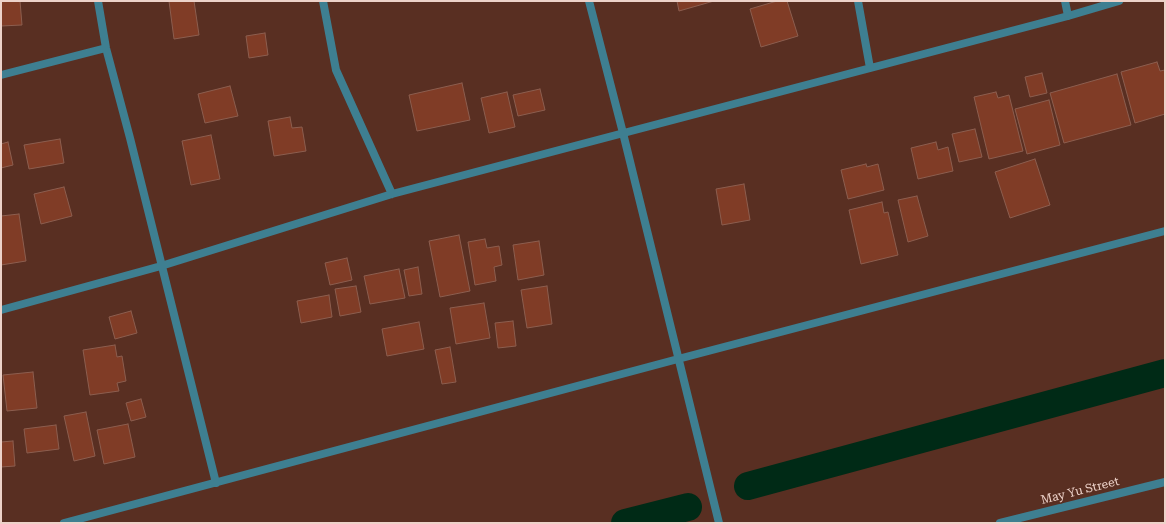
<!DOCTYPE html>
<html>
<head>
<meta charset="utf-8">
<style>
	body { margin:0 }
	#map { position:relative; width:1166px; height:524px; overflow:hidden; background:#592f22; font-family:"Roboto Serif",serif }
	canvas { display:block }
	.frame { position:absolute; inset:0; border:2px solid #edd2c9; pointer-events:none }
</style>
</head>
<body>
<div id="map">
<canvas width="1166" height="524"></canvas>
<div class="frame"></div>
</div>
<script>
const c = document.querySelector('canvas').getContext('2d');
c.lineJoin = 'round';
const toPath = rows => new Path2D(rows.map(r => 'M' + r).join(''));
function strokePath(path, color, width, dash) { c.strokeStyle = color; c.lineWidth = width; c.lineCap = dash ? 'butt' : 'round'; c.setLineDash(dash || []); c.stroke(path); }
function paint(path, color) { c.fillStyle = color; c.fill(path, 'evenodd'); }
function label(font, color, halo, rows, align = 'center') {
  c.font = font + ' "Roboto Serif",serif'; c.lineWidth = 3; c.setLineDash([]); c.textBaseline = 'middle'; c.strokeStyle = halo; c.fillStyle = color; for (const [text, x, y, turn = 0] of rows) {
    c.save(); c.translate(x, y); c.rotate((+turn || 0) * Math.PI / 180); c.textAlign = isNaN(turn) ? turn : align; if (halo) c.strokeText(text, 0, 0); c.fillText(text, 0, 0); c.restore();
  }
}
const canal = toPath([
	[748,486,1165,373],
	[625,523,688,507]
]);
const building = toPath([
	[1,1,20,1,22,25,1,26,1,1],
	[169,1,194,1,199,35,174,39,169,1],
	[677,1,714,1,679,11,677,1],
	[777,1,787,1,798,36,761,47,750,9,777,1],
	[265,33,268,55,249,58,246,36,265,33],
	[1157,62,1160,71,1165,70,1165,114,1135,123,1121,72,1157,62],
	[1042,73,1047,93,1030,97,1025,77,1042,73],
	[1117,74,1131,125,1064,143,1050,93,1117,74],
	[462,83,470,120,417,131,409,95,462,83],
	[230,86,238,116,205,123,198,94,230,86],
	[540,89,545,110,518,116,513,95,540,89],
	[507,92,515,127,489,133,481,98,507,92],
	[996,92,998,98,1009,95,1023,151,989,159,974,97,996,92],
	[1049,100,1060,145,1027,154,1015,109,1049,100],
	[290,117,292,128,302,127,306,151,274,156,268,121,290,117],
	[975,129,982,157,959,162,952,134,975,129],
	[211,135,220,179,191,185,182,141,211,135],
	[60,139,64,163,29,169,24,145,60,139],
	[8,142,13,165,1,168,1,144,8,142],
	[936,142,938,150,948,147,953,171,918,179,911,148,936,142],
	[1035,159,1050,205,1010,218,995,172,1035,159],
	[866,164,867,167,878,164,884,190,848,199,841,170,866,164],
	[744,184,750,220,722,225,716,189,744,184],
	[64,187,72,216,41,224,34,194,64,187],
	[917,196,928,236,908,242,898,200,917,196],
	[882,202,884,213,888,212,898,255,861,264,849,210,882,202],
	[19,214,26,261,1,265,1,216,19,214],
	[459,235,470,291,440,297,429,241,459,235],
	[485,239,487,248,499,246,502,265,494,267,496,281,475,285,468,242,485,239],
	[539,241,544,275,518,280,513,245,539,241],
	[347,258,352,280,330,285,325,263,347,258],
	[418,267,422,294,409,296,404,270,418,267],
	[399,269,405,298,370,304,364,276,399,269],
	[356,286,361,312,340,316,335,289,356,286],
	[547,286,552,324,527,328,521,290,547,286],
	[329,295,332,317,301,323,297,301,329,295],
	[484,303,490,338,456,344,450,308,484,303],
	[131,311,137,333,115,339,109,317,131,311],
	[513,321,516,346,498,348,495,323,513,321],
	[419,322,424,349,387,356,382,329,419,322],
	[115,345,117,357,122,356,126,381,117,383,119,391,90,395,83,350,115,345],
	[450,347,456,382,442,384,435,350,450,347],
	[33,372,37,408,7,411,3,375,33,372],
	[141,399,146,417,131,421,126,403,141,399],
	[86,412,95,456,74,461,64,416,86,412],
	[128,424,135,457,104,464,97,430,128,424],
	[56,425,59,449,27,453,24,429,56,425],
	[13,441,15,466,1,467,1,442,13,441]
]);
const minor = toPath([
	[98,1,106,48,130,138,216,483],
	[323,1,336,70,392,194],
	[589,1,623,133,719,523],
	[858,1,870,68],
	[1065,1,1068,16],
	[1,75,106,48],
	[1,310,161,266,392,194,1068,16,1119,1],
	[64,523,678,359,1165,231],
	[1000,523,1165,482]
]);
const streetNames = [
	["May Yu Street",1080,491,-14]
];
strokePath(canal, '#002a16', 28);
paint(building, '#803c26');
strokePath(building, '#8c5e4f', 1);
strokePath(minor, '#3e7f91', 8);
label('12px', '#edd2c9', '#592f22', streetNames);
</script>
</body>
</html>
